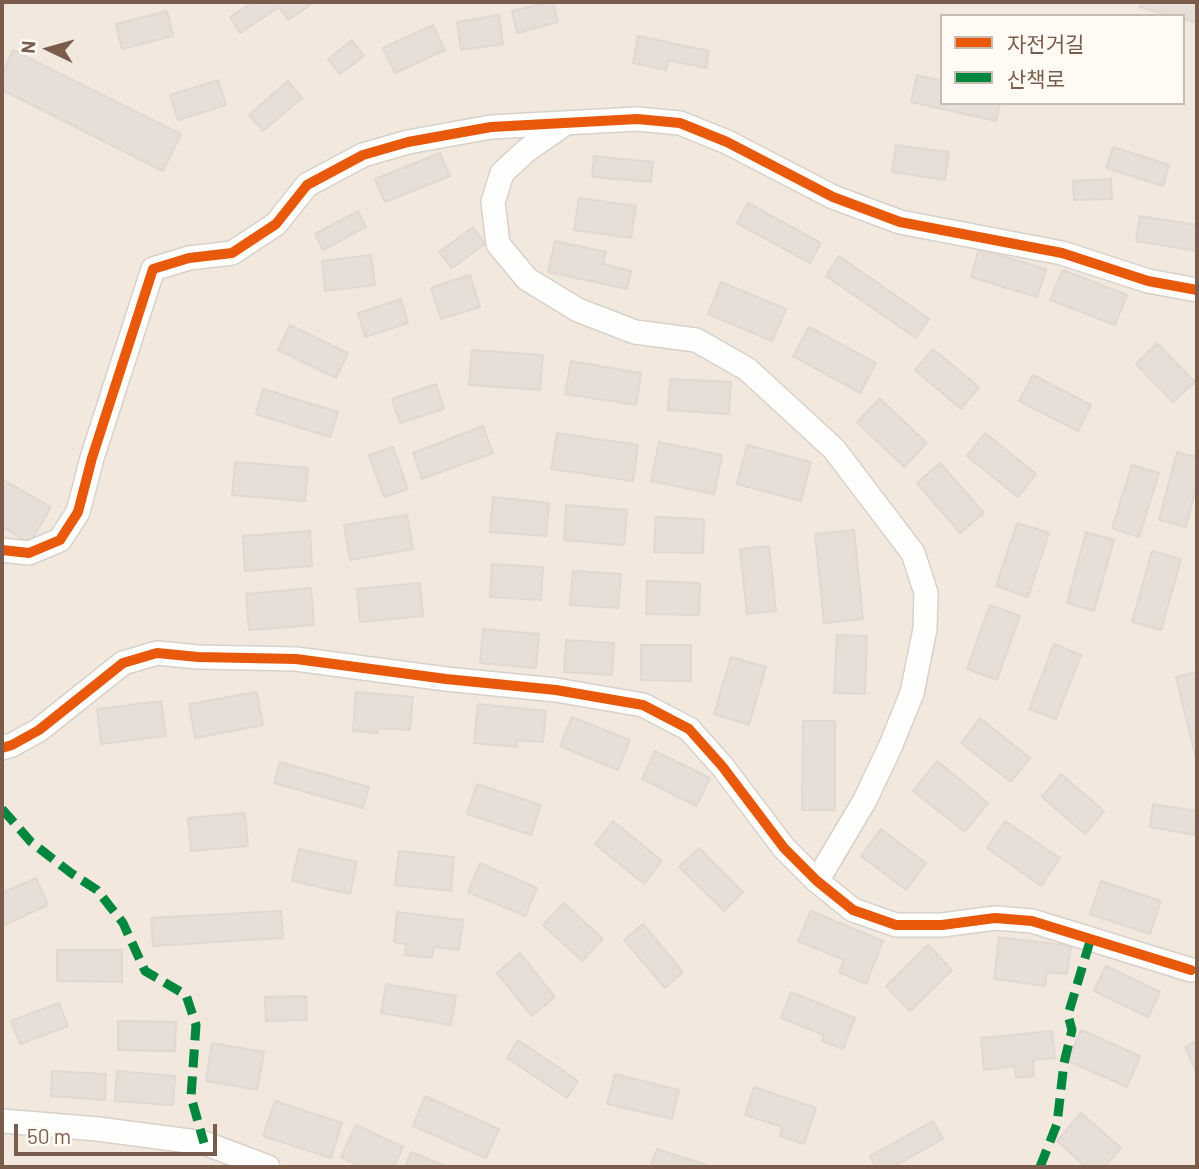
<!DOCTYPE html>
<html>
<head>
<meta charset="utf-8">
<style>
	body { margin:0 }
	#map { position:relative; width:1199px; height:1169px; overflow:hidden; background:#f9f5f0; font-family:Barlow,"Noto Sans KR",sans-serif }
	canvas { display:block }
	.frame { position:absolute; inset:0; border:4px solid #7a5c4d; pointer-events:none }
	.legend { position:absolute; left:940px; top:14px; width:245px; height:91px; box-sizing:border-box; background:#fffaf3; border:2px solid #cabbb1; margin:0; padding:9px 12px; list-style:none; font-size:21px; color:#7a5c4d }
	.legend li { display:flex; align-items:center; gap:14px; height:35px }
	.legend b { width:35px; border:2px solid #cabbb1 }
	.north { position:absolute; left:14px; top:14px; width:70px; height:70px; -webkit-text-stroke:5px #fffaf3; paint-order:stroke; rotate:275deg; font-size:19px; font-weight:700; line-height:28px; text-align:center; color:#7a5c4d }
	.north::after { content:''; display:block; margin:auto; width:24px; height:32px; background:#7a5c4d; clip-path:polygon(50% 0,100% 100%,50% 72%,0 100%) }
	.scale { position:absolute; left:14px; top:1124px; width:203px; height:32px; box-sizing:border-box; border:4px solid #7a5c4d; border-top:0; padding-left:9px; font-size:21px; line-height:24px; white-space:nowrap; color:#7a5c4d; -webkit-text-stroke:5px #fffaf3; paint-order:stroke }
</style>
</head>
<body>
<div id="map">
<canvas width="1199" height="1169"></canvas>
<div class="frame"></div>
<ul class="legend">
<li><b style="height:9px;background:#e8590c"></b>자전거길</li>
<li><b style="height:9px;background:#00873e"></b>산책로</li>
</ul>
<div class="north">N</div>
<div class="scale">50 m</div>
</div>
<script>
const c = document.querySelector('canvas').getContext('2d');
c.lineJoin = 'round';
function paint(path, color) { c.fillStyle = color; c.fill(path, 'evenodd'); }
const toPath = rows => new Path2D(rows.map(r => 'M' + r).join(''));
function strokePath(path, color, width, dash) { c.strokeStyle = color; c.lineWidth = width; c.lineCap = dash ? 'butt' : 'round'; c.setLineDash(dash || []); c.stroke(path); }
const residential = toPath([
	[2,2,1197,2,1197,1167,2,1167],
	[942,16,1183,16,1183,103,942,103]
]);
const building = toPath([
	[253,2,312,2,313,3,288,20,279,7,240,33,230,17,253,2],
	[548,2,553,2,558,22,517,33,512,11,548,2],
	[1141,2,1197,2,1197,23,1183,19,1183,16,1171,16,1140,7,1141,2],
	[167,11,173,36,122,49,116,24,167,11],
	[499,15,503,44,461,50,457,22,499,15],
	[433,25,445,50,395,73,383,48,433,25],
	[638,36,709,51,706,68,668,60,666,70,633,63,638,36],
	[352,40,364,56,340,74,328,59,352,40],
	[13,50,181,134,163,171,2,90,2,74,13,50],
	[917,75,942,81,942,103,1000,103,996,121,911,102,917,75],
	[218,80,226,105,178,120,170,95,218,80],
	[288,81,302,98,263,131,249,115,288,81],
	[896,145,949,152,945,180,892,172,896,145],
	[1113,147,1169,165,1163,186,1106,168,1113,147],
	[440,153,450,176,385,202,375,179,440,153],
	[594,156,653,162,651,182,592,177,594,156],
	[1111,179,1112,199,1074,200,1073,181,1111,179],
	[579,198,636,206,631,238,574,230,579,198],
	[748,203,821,243,810,263,737,223,748,203],
	[358,211,366,227,323,250,315,234,358,211],
	[1140,216,1197,225,1197,251,1136,241,1140,216],
	[473,227,485,244,452,268,439,252,473,227],
	[555,241,606,252,603,264,631,271,627,289,548,272,555,241],
	[979,249,1046,269,1037,297,971,277,979,249],
	[371,255,375,285,325,291,322,261,371,255],
	[839,256,929,319,916,338,826,276,839,256],
	[1063,270,1127,295,1115,325,1050,300,1063,270],
	[470,275,480,307,441,319,431,288,470,275],
	[721,282,786,309,772,341,708,314,721,282],
	[401,299,408,323,365,337,358,313,401,299],
	[290,325,348,353,336,378,278,350,290,325],
	[809,327,876,363,860,393,793,356,809,327],
	[1157,343,1195,382,1173,402,1136,364,1157,343],
	[933,349,979,387,961,409,915,370,933,349],
	[472,350,543,355,540,390,469,385,472,350],
	[571,361,641,373,636,405,565,394,571,361],
	[1033,375,1091,405,1078,431,1019,401,1033,375],
	[670,379,731,382,729,414,668,410,670,379],
	[436,384,444,409,400,423,392,399,436,384],
	[263,389,338,412,330,437,256,414,263,389],
	[880,399,927,443,904,467,857,422,880,399],
	[483,426,493,453,422,479,413,453,483,426],
	[557,433,638,445,633,481,551,469,557,433],
	[985,433,1036,474,1018,497,967,456,985,433],
	[659,442,722,455,714,494,651,481,659,442],
	[747,445,811,462,801,501,737,484,747,445],
	[393,447,408,489,384,497,369,455,393,447],
	[1177,452,1197,457,1197,483,1186,527,1159,520,1177,452],
	[235,462,308,468,305,501,232,495,235,462],
	[940,463,984,513,960,533,917,483,940,463],
	[1132,465,1159,473,1139,537,1112,528,1132,465],
	[2,479,51,507,30,543,2,527,2,479],
	[493,497,549,503,546,536,490,532,493,497],
	[566,505,627,510,624,545,564,540,566,505],
	[407,515,413,549,350,560,344,525,407,515],
	[656,517,704,519,703,553,654,552,656,517],
	[1017,523,1049,533,1028,597,996,586,1017,523],
	[854,530,863,619,824,623,815,534,854,530],
	[310,531,312,566,245,571,243,536,310,531],
	[1086,532,1114,540,1094,611,1067,603,1086,532],
	[769,546,776,611,747,614,740,549,769,546],
	[1152,551,1181,559,1161,630,1132,622,1152,551],
	[492,564,543,567,541,600,490,597,492,564],
	[573,571,621,574,618,608,570,605,573,571],
	[647,581,700,583,699,615,646,614,647,581],
	[420,583,423,616,360,622,357,589,420,583],
	[311,588,314,625,249,630,246,594,311,588],
	[990,605,1020,616,997,680,967,669,990,605],
	[483,629,539,634,536,668,480,663,483,629],
	[837,635,867,636,865,694,834,693,837,635],
	[566,640,614,643,612,675,564,672,566,640],
	[1054,644,1081,655,1056,719,1029,709,1054,644],
	[641,645,691,645,691,681,641,680,641,645],
	[731,657,766,667,749,725,714,714,731,657],
	[1197,672,1197,758,1196,758,1176,677,1197,672],
	[257,692,263,725,195,738,189,704,257,692],
	[356,692,413,697,410,730,378,728,377,733,353,731,356,692],
	[161,701,166,736,101,744,97,709,161,701],
	[478,704,546,711,543,742,517,740,517,747,474,743,478,704],
	[572,717,630,740,618,770,560,746,572,717],
	[980,718,1030,758,1011,782,961,743,980,718],
	[803,721,835,721,835,810,802,810,803,721],
	[655,751,710,778,696,806,642,779,655,751],
	[937,761,988,803,965,832,913,791,937,761],
	[280,762,369,787,363,808,274,783,280,762],
	[1061,774,1104,811,1085,834,1042,797,1061,774],
	[477,784,541,805,531,835,467,814,477,784],
	[1153,804,1197,811,1195,835,1150,827,1153,804],
	[245,813,248,846,191,851,188,818,245,813],
	[613,821,662,861,644,884,595,844,613,821],
	[1005,821,1060,858,1041,886,987,848,1005,821],
	[881,829,926,863,906,890,861,856,881,829],
	[699,848,743,892,724,911,679,867,699,848],
	[299,849,357,862,350,894,292,881,299,849],
	[399,851,454,857,451,891,395,885,399,851],
	[480,863,537,888,525,916,468,892,480,863],
	[36,878,48,905,2,926,2,893,36,878],
	[1101,881,1161,901,1150,934,1090,914,1101,881],
	[564,903,603,939,582,961,543,925,564,903],
	[281,911,283,938,153,946,151,918,281,911],
	[811,911,883,941,866,984,839,972,844,960,798,941,811,911],
	[397,912,463,920,459,950,434,947,432,958,405,955,406,944,394,942,397,912],
	[643,924,683,972,665,988,624,940,643,924],
	[999,937,1071,946,1067,974,1047,972,1045,986,994,979,999,937],
	[928,945,952,970,910,1011,886,986,928,945],
	[57,950,122,950,122,982,57,981,57,950],
	[520,953,555,997,532,1016,497,973,520,953],
	[1106,966,1160,992,1148,1017,1094,991,1106,966],
	[386,984,456,996,451,1025,381,1013,386,984],
	[791,992,855,1018,843,1049,822,1041,824,1035,781,1018,791,992],
	[306,996,307,1020,266,1021,265,997,306,996],
	[59,1003,68,1026,20,1044,11,1021,59,1003],
	[118,1021,176,1022,175,1051,118,1050,118,1021],
	[1081,1030,1140,1056,1127,1087,1068,1061,1081,1030],
	[1052,1031,1055,1058,1033,1060,1034,1076,1016,1078,1015,1066,984,1070,981,1038,1052,1031],
	[518,1040,578,1081,567,1098,507,1058,518,1040],
	[1197,1041,1197,1074,1185,1047,1197,1041],
	[212,1043,264,1052,257,1090,206,1081,212,1043],
	[52,1071,106,1074,105,1100,51,1096,52,1071],
	[117,1071,175,1076,173,1105,115,1101,117,1071],
	[615,1074,679,1090,672,1119,607,1104,615,1074],
	[754,1087,816,1108,804,1144,780,1136,782,1127,745,1115,754,1087],
	[425,1096,499,1129,486,1158,413,1126,425,1096],
	[275,1101,342,1123,331,1158,263,1136,275,1101],
	[1081,1113,1121,1148,1104,1167,1086,1167,1057,1141,1081,1113],
	[933,1121,943,1139,893,1167,876,1167,870,1156,933,1121],
	[356,1125,403,1147,394,1167,362,1167,341,1157,356,1125],
	[657,1149,713,1167,650,1167,657,1149],
	[411,1152,448,1167,405,1167,411,1152]
]);
const street = toPath([
	[566,123,527,150,502,173,493,202,498,244,527,279,578,310,635,332,696,340,747,369,834,449,913,553,926,593,925,629,912,693,891,745,865,800,817,881],
	[2,550,29,553,60,540,78,512,92,458,153,269,189,258,232,253,276,224,307,185,363,155,408,142,491,127,637,119,680,123,727,142,833,197,900,222,1062,253,1148,281,1197,290],
	[2,748,12,745,39,730,123,663,157,653,198,657,296,659,446,679,556,690,643,705,689,729,722,766,784,848,817,881,853,910,896,925,942,925,995,918,1032,921,1191,970],
	[2,1121,98,1129,204,1143,268,1167]
]);
const quiet = toPath([
	[2,809,31,842,71,873,97,890,123,923,145,971,186,995,196,1025,191,1097,204,1143],
	[1040,1167,1057,1124,1064,1063,1072,1030,1068,1015,1091,938]
]);
const cycleway = toPath([
	[2,550,29,553,60,540,78,512,92,458,153,269,189,258,232,253,276,224,307,185,363,155,408,142,491,127,637,119,680,123,727,142,833,197,900,222,1062,253,1148,281,1197,290],
	[2,748,12,745,39,730,123,663,157,653,198,657,296,659,446,679,556,690,643,705,689,729,722,766,784,848,817,881,853,910,896,925,942,925,995,918,1032,921,1191,970]
]);
paint(residential, '#f2e8de');
paint(building, '#e6ded7');
strokePath(building, '#e2d8d2', 2);
strokePath(street, '#d7d1cb', 26);
strokePath(street, '#fefefd', 23);
strokePath(quiet, '#00873e', 9, [18, 9]);
strokePath(cycleway, '#e8590c', 10);
</script>
</body>
</html>
